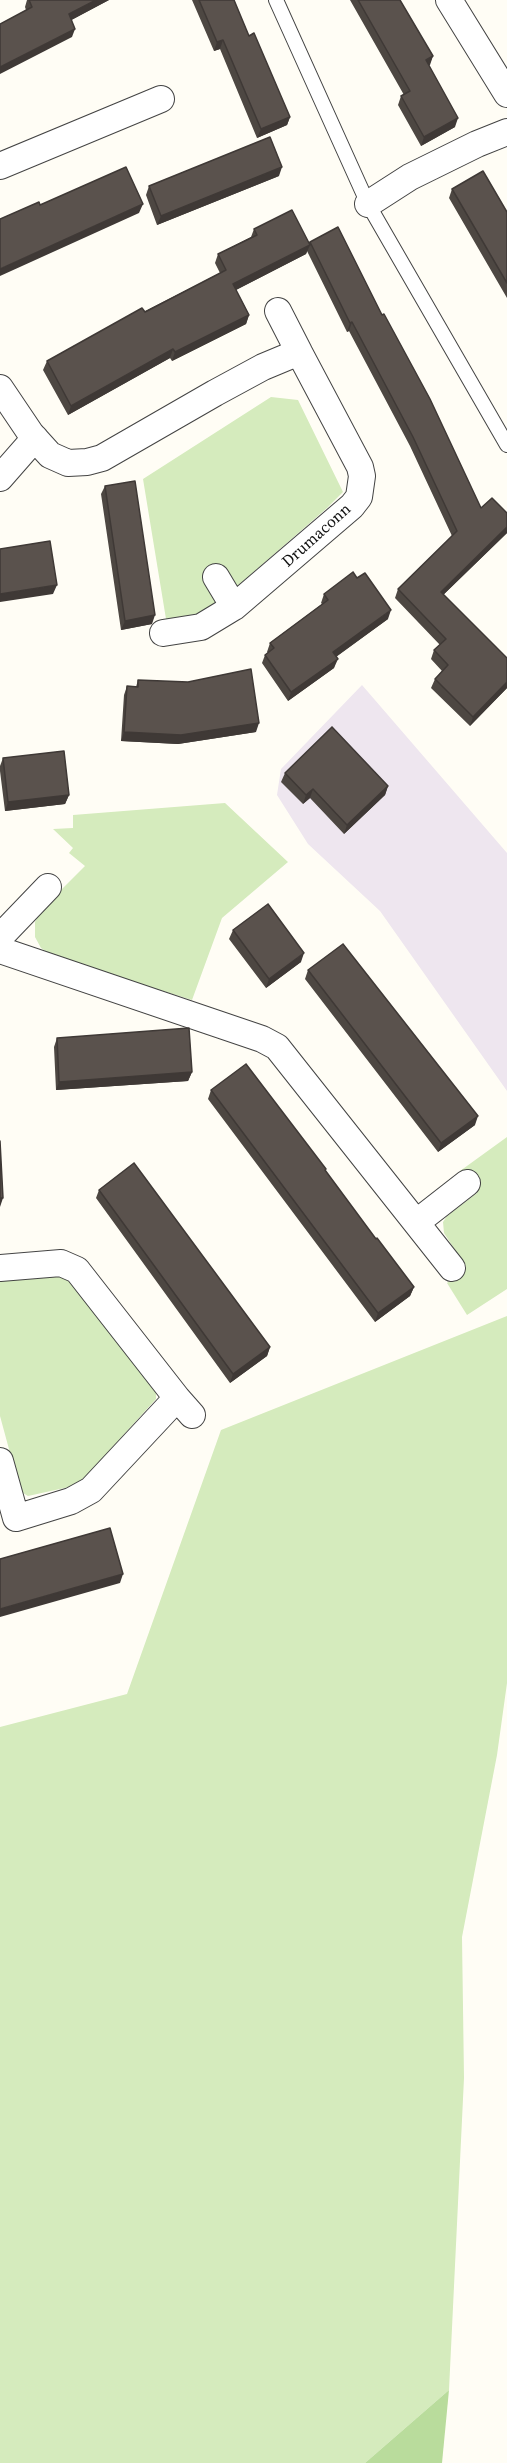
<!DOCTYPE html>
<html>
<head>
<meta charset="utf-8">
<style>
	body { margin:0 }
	canvas { display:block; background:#fffdf5 }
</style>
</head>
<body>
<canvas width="507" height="2463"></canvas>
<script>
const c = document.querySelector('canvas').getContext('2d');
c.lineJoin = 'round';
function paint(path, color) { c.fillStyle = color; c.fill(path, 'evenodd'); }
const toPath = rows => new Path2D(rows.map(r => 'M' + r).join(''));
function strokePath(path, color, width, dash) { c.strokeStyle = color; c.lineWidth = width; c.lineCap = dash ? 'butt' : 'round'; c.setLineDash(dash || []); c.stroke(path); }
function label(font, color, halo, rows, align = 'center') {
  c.font = font + ' "Source Serif 4",serif'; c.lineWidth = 6; c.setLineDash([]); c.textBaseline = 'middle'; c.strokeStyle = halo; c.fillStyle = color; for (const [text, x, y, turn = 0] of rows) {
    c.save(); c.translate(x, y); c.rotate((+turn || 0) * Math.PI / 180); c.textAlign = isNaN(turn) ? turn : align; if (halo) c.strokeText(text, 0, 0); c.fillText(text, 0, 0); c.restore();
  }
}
const industrial = toPath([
	[362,685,507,853,507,1091,380,911,308,844,277,795,281,769]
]);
const green = toPath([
	[271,397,298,400,343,492,327,508,242,582,202,613,166,619,143,479],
	[225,803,288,862,222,918,192,1000,54,957,41,948,35,937,35,922,41,910,85,866,69,853,73,848,53,829,73,828,73,815],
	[507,1137,507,1289,467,1315,447,1283,466,1267,444,1233,443,1222,447,1216,477,1193,460,1171],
	[59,1276,73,1282,156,1392,156,1399,78,1485,28,1496,23,1493,19,1486,0,1416,0,1281],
	[507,1316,507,1683,497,1755,462,1937,464,2078,449,2390,365,2463,0,2463,0,1727,127,1694,221,1430]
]);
const forest = toPath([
	[449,2390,442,2463,365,2463]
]);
const lane = toPath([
	[276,0,368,204,507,445]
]);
const street = toPath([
	[449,0,507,94],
	[0,166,161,99],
	[368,204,410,177,477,144,507,132],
	[278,311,299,352],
	[0,388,31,434,50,455,68,463,87,462,102,458,215,393,263,367,299,352,360,467,362,476,359,497,352,506,234,607,201,627,163,633],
	[0,478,35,438],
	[216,577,234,607],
	[0,937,48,887],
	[0,950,262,1039,277,1047,452,1268],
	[417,1222,467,1183],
	[0,1268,61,1263,77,1270,177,1398,91,1490,71,1501,16,1518,0,1461],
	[177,1398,192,1415]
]);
const wall = toPath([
	[27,0,109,0,71,20,72,37,26,10,25,7],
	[192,0,234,0,249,36,290,117,287,125,257,138,220,49,214,51],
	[350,0,400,0,433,56,429,65,455,127,421,146,398,105,401,96,404,95],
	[279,176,157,225,146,195,149,186],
	[452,189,507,212,507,298,449,198],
	[254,229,309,244,310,242,382,315,481,508,507,513,507,533,443,595,507,658,507,688,470,726,431,688,435,679,442,671,431,659,434,650,440,645,395,598,398,589,452,536,410,446,349,331,347,332,307,251,306,254,236,290,249,315,246,324,172,361,170,358,68,415,43,370,47,361,220,273,215,263,218,254,251,237],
	[105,486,152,624,121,630,101,494],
	[324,594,388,619,336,657,334,668,288,701,262,663,265,655,268,653,267,652,270,643,322,604,321,603],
	[138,680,256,732,178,744,121,741,124,695,127,686,136,687],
	[3,758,69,795,65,804,5,811,0,771,0,766],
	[285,773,388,786,385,795,344,834,310,798,303,804,281,782],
	[233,930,301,962,266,988,229,939],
	[308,970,475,1125,438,1152,305,979],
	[57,1038,192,1072,188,1081,56,1090,54,1047],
	[211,1090,325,1171,376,1239,414,1287,410,1296,375,1322,208,1099],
	[99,1190,270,1347,267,1356,230,1383,96,1198]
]);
const shadedWall = toPath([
	[96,0,109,0,66,23,69,14],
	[75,29,72,37,0,74,0,67],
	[223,40,220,49,214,51,217,42],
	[433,56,430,65,422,69,426,60],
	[290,117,287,125,257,138,261,129],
	[458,118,455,127,421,146,424,137],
	[282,167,279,176,157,225,161,216],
	[143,204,139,213,0,276,0,269],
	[310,245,306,254,230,293,233,284],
	[249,315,246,324,172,361,175,352],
	[352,322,349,331,347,332,350,323],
	[173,349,170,358,68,415,71,406],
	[507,527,507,533,437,601,441,592],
	[57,585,53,594,0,602,0,594],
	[391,610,388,619,330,661,333,652],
	[155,615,152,624,121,630,125,621],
	[338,659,334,668,288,701,291,692],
	[507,682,507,688,470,726,473,717],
	[259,723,256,732,178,744,121,741,124,732],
	[388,786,385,795,344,834,347,825],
	[313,789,310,798,303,804,306,795],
	[69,795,65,804,5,811,8,802],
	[304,953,301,962,266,988,269,979],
	[192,1072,188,1081,56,1090,59,1082],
	[478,1116,475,1125,438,1152,441,1143],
	[0,1198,3,1198,0,1207],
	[414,1287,410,1296,375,1322,378,1313],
	[270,1347,267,1356,230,1383,233,1374],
	[123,1574,120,1583,0,1617,0,1609]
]);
const building = toPath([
	[29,0,96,0,69,14,75,29,0,67,0,24,32,7,29,0],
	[199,0,234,0,249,36,254,33,290,117,261,129,223,40,217,42,199,0],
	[358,0,400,0,433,56,426,60,458,118,424,137,401,96,410,91,358,0],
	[270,137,282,167,161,216,149,186,270,137],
	[126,167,143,204,0,269,0,219,39,202,40,205,126,167],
	[483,171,507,212,507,283,452,189,483,171],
	[292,210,310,245,233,284,249,315,175,352,173,349,71,406,47,361,142,308,145,312,226,270,218,254,257,235,254,229,292,210],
	[338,227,382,315,384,314,430,399,481,508,492,498,507,513,507,527,441,592,507,658,507,682,473,717,435,679,448,665,434,650,446,639,398,589,457,531,413,437,352,322,350,323,310,242,338,227],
	[135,481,155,615,125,621,105,486,135,481],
	[50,541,57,585,0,594,0,549,50,541],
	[353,572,357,578,365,573,391,610,333,652,338,659,291,692,265,655,274,648,270,643,328,600,324,594,353,572],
	[251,669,259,723,181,735,124,732,127,686,138,687,138,680,188,682,251,669],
	[332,727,388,786,347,825,313,789,306,795,285,773,332,727],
	[64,751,69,795,8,802,3,758,64,751],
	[268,904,304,953,269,979,233,930,268,904],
	[343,944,478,1116,441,1143,308,970,343,944],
	[189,1028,192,1072,59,1082,57,1038,189,1028],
	[246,1064,326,1169,325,1170,376,1239,377,1238,414,1287,378,1313,211,1090,246,1064],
	[0,1141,3,1198,0,1198,0,1141],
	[134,1163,270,1347,233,1374,99,1190,134,1163],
	[110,1528,123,1574,0,1609,0,1559,110,1528]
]);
const streetNames = [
	["Drumaconn",317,536,-42]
];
paint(industrial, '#eee6ef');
paint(green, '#d5ebbd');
paint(forest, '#b9dc9c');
strokePath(lane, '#444', 16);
strokePath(street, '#444', 28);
strokePath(lane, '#fff', 14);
strokePath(street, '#fff', 26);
paint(wall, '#4d4742');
paint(shadedWall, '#3f3936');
paint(building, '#5a524d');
strokePath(building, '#3f3936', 1.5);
label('16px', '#111', '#fff', streetNames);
</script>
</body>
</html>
